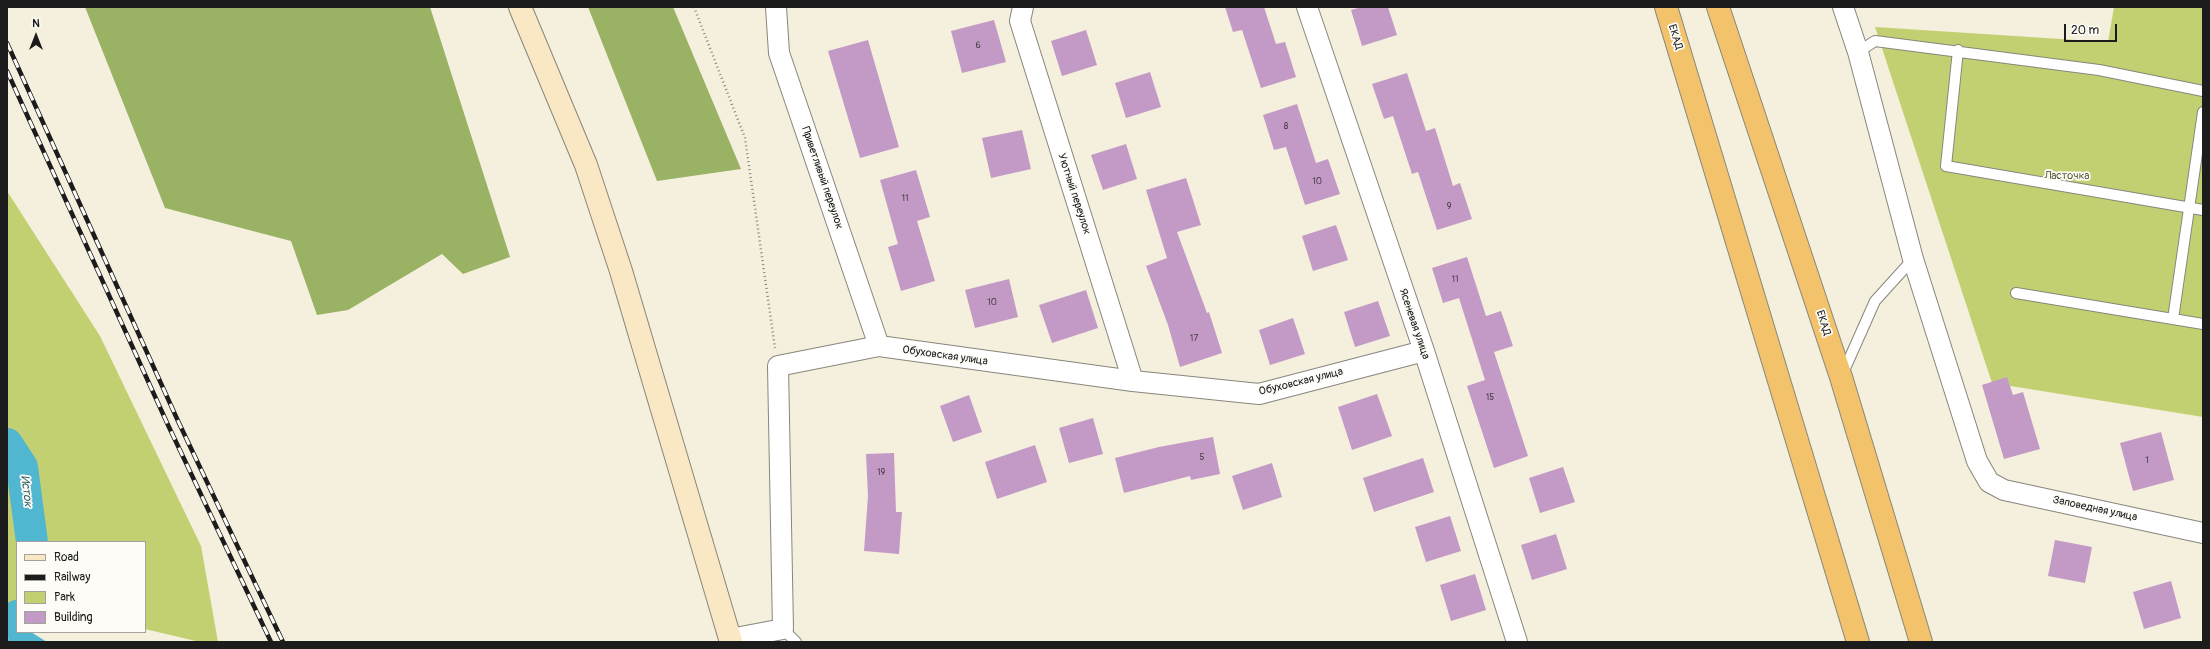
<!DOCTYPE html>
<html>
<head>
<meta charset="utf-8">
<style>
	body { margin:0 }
	#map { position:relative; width:2210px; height:649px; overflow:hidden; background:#f5efdd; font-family:Pangolin,sans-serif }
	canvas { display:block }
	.frame { position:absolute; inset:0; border:8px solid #1c1c1c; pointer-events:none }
	.legend { position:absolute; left:16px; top:541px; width:130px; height:92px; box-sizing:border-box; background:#fdfcf7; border:1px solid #a3a29f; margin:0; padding:5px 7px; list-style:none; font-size:12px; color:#1c1c1c }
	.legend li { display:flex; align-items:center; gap:8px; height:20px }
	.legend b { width:20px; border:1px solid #a3a29f }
	.north { position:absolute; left:16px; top:16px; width:40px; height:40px; -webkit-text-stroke:3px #fdfcf7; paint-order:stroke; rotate:0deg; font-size:11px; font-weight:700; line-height:16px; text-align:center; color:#1c1c1c }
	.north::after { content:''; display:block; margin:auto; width:14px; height:18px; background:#1c1c1c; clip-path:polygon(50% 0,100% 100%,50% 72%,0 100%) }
	.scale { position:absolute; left:2064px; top:24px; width:53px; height:18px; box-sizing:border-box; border:2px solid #1c1c1c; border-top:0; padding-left:5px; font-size:12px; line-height:14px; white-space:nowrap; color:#1c1c1c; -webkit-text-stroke:3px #fdfcf7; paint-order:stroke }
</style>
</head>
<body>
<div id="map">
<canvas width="2210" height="649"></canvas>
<div class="frame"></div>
<ul class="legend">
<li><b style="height:5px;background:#fae7c3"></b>Road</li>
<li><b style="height:5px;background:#1c1c1c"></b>Railway</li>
<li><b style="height:11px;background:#c3d072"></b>Park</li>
<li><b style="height:11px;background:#c39ac5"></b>Building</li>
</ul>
<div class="north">N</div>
<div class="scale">20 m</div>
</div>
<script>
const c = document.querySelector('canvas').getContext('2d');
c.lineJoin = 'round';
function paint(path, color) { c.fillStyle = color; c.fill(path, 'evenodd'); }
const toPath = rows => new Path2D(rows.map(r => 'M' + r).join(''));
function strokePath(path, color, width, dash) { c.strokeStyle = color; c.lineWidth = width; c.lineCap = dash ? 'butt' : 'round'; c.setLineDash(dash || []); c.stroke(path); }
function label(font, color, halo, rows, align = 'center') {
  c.font = font + ' Pangolin,sans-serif'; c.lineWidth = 3.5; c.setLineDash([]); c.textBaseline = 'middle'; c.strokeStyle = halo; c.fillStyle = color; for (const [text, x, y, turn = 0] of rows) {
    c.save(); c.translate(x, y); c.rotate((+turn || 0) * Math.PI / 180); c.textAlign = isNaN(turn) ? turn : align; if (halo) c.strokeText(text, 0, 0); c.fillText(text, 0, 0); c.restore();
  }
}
const green = toPath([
	[2114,7,2203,7,2203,417,1992,383,1875,27,2108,42],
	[7,191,100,336,201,546,218,642,200,642,145,629,145,542,17,542,17,607,7,607]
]);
const forest = toPath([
	[85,7,430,7,510,257,463,274,442,254,348,310,317,315,291,241,165,208],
	[588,7,673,7,741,169,657,181]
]);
const water = toPath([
	[16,622,17,632,31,632,47,642,7,642]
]);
const river = toPath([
	[7,444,22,467,32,542],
	[17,616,17,625]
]);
const building = toPath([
	[1225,7,1264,7,1276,44,1285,42,1296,77,1261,88,1242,30,1233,32],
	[1362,7,1388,7,1397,35,1362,46,1351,10],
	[994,20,1006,62,962,73,951,31],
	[1086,30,1097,65,1062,76,1051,41],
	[868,40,899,147,860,158,828,51],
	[1150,72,1161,107,1126,118,1115,83],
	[1407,73,1426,131,1435,128,1453,186,1460,183,1472,219,1437,230,1418,172,1412,174,1393,116,1384,119,1372,84],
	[1297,104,1316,163,1328,159,1340,194,1305,205,1286,147,1274,150,1263,115],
	[1022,130,1031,169,991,178,982,138],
	[1126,144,1137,179,1103,190,1091,155],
	[916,170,930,217,917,221,935,281,901,291,888,247,898,244,880,180],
	[1186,178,1201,225,1177,232,1207,313,1209,312,1222,353,1180,367,1168,325,1146,266,1167,258,1146,190],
	[1336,225,1348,260,1313,271,1302,236],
	[1467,257,1486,316,1501,311,1513,346,1494,352,1528,456,1494,468,1467,386,1485,380,1459,298,1443,303,1432,268],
	[1009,279,1018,317,975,328,965,290],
	[1086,290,1098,328,1052,343,1039,305],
	[1378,301,1390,336,1355,347,1344,312],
	[1293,318,1305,354,1270,365,1259,330],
	[2007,377,2013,395,2023,392,2040,449,2004,459,1982,385],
	[1377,394,1392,436,1352,450,1338,407],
	[969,395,982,432,953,442,940,406],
	[1093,418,1103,454,1069,463,1059,428],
	[2161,432,2174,480,2133,491,2120,443],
	[1213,437,1220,474,1191,480,1190,476,1124,493,1115,458,1159,447],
	[1035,445,1047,482,997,499,985,462],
	[894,453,896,512,902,512,899,554,864,551,868,496,866,454],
	[1423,458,1434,492,1374,512,1363,478],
	[1272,463,1282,497,1243,510,1232,476],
	[1563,467,1575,502,1540,513,1529,478],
	[1450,516,1461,551,1426,562,1415,527],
	[1556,534,1567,569,1532,580,1521,545],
	[2055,540,2092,547,2085,583,2048,576],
	[1475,574,1486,610,1451,621,1440,585],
	[2171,581,2181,618,2144,629,2133,592]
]);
const path = toPath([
	[694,7,745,138,775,348]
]);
const lane = toPath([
	[1958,50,1946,166,2203,210],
	[1858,52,1875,41,2099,70,2203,91],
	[2016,293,2203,324],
	[2173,319,2203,112],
	[1843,373,1875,301,1913,259],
	[783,629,796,642]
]);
const street = toPath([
	[776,7,779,53,879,346],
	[1023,7,1020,21,1133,381],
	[1307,7,1424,351,1517,642],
	[1843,7,1858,52,1913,259,1977,461,1989,482,2004,490,2203,533],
	[730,639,783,629,778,366,879,346,1133,381,1259,394,1424,351]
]);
const secondary = toPath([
	[520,7,586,165,621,271,731,642]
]);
const highway = toPath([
	[1666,7,1858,642],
	[1718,7,1841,377,1921,642]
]);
const rail = toPath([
	[7,43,178,421,283,642],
	[7,71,168,425,271,642]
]);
const numberNames = [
	["6",978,46],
	["8",1286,127],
	["10",1317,182],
	["11",905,199],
	["9",1449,207],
	["11",1455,280],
	["10",992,303],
	["17",1194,339],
	["15",1490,398],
	["5",1202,458],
	["1",2147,461],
	["19",881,473]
];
const streetNames = [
	["ЕКАД",1675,37,73],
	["Приветливый переулок",822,178,71],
	["Уютный переулок",1074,194,72],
	["ЕКАД",1823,323,72],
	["Ясеневая улица",1414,324,71],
	["Обуховская улица",945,356,8],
	["Обуховская улица",1301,382,-14],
	["Заповедная улица",2095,509,12]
];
const parkNames = [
	["Ласточка",2067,176]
];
const waterNames = [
	["Исток",26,491,83]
];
paint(green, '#c3d072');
paint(forest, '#9ab264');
paint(water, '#51b7d0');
strokePath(river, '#51b7d0', 32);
paint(building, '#c39ac5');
strokePath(lane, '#88867c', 12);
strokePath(street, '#88867c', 22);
strokePath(secondary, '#88867c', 24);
strokePath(highway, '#88867c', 24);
strokePath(path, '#88867c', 2.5, [1, 3]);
strokePath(lane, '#fff', 10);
strokePath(street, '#fff', 20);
strokePath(secondary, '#fae7c3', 22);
strokePath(highway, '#f2c36a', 22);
strokePath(rail, '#1c1c1c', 4.5);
strokePath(rail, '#fdfcf7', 3, [9]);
label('9px', '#463c46', null, numberNames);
label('11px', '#1c1c1c', '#fdfcf7', streetNames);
label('11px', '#565b3a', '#fdfcf7', parkNames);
label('italic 12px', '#34626d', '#fdfcf7', waterNames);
</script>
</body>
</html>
